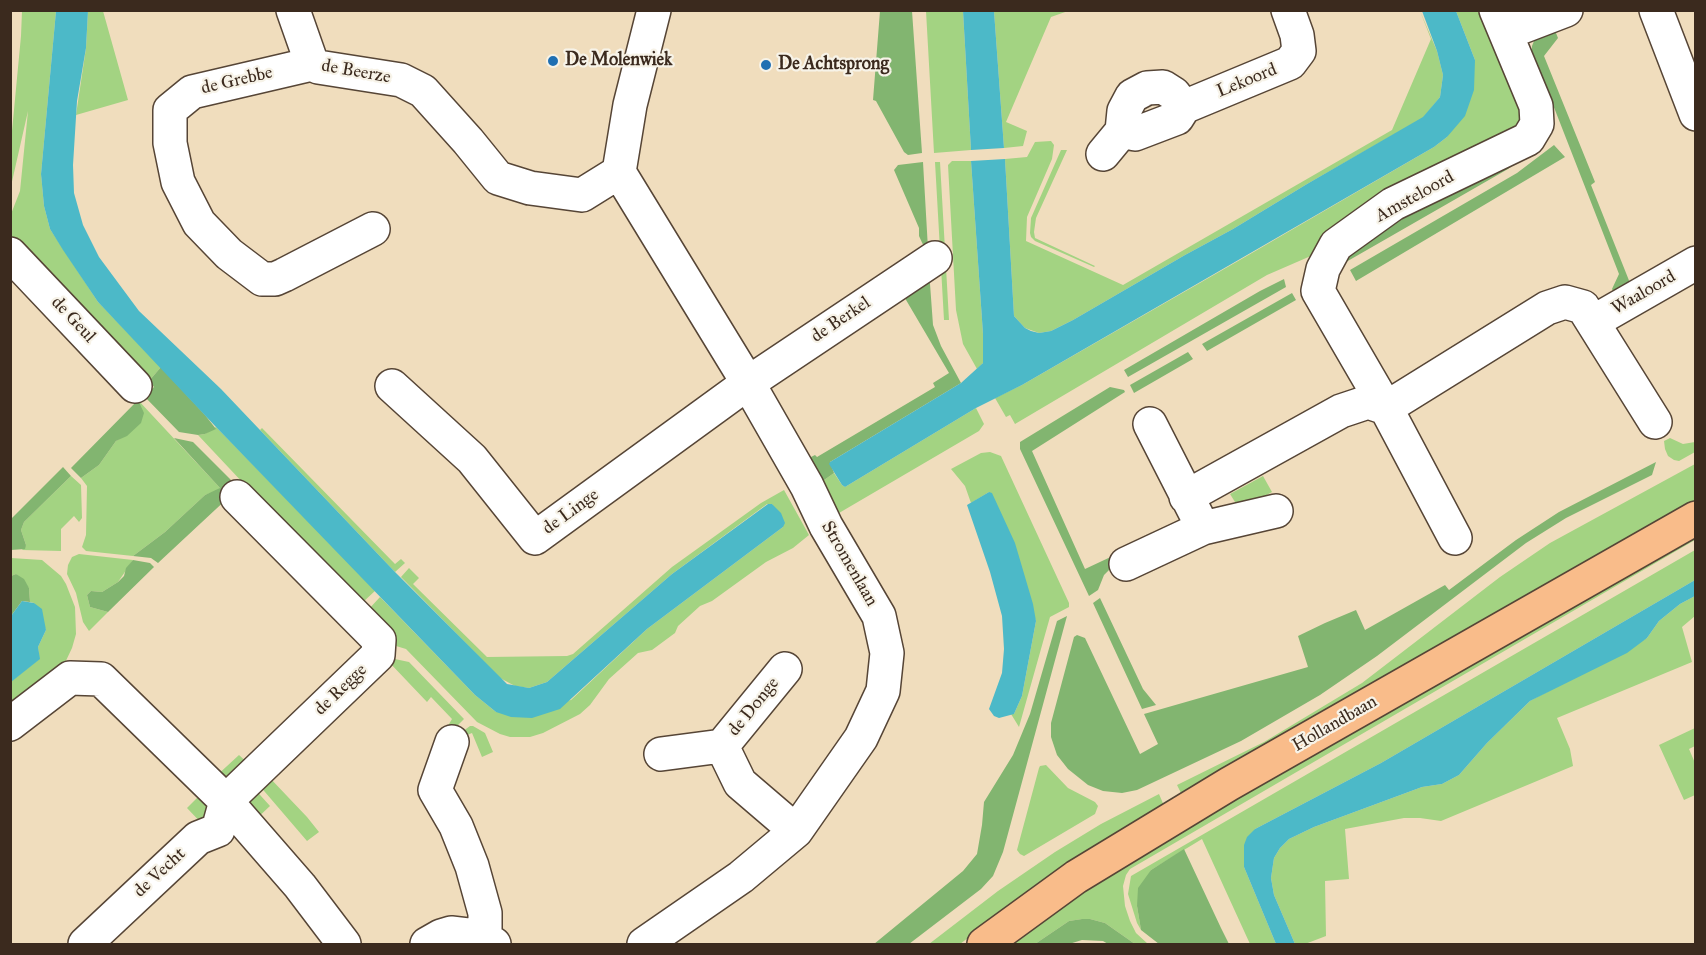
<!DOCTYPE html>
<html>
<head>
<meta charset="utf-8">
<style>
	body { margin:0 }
	#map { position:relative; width:1706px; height:955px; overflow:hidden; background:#f0ddbd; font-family:"IM FELL Great Primer",serif }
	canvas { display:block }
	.frame { position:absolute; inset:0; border:12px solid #3b2a1e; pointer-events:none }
</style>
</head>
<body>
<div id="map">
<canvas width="1706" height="955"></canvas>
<div class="frame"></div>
</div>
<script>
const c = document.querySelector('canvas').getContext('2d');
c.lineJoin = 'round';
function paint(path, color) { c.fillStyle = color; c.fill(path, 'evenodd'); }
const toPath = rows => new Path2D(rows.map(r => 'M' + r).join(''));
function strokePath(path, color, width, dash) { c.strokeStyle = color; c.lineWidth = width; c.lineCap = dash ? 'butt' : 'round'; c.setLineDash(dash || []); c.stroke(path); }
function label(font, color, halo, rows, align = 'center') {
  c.font = font + ' "IM FELL Great Primer",serif'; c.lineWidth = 4.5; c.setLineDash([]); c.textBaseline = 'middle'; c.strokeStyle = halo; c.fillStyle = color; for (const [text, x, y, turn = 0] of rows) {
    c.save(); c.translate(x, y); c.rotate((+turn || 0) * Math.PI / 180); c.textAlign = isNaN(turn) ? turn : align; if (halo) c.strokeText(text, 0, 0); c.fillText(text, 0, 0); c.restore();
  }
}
const green = toPath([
	[22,11,56,11,41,174,44,206,50,229,98,302,161,367,149,381,11,245,11,214,20,191,28,111,11,186,10,152,21,36],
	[88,11,103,11,128,100,76,115,86,48],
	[926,11,963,11,971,150,934,153],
	[994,11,1068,11,1051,17,1006,122,1027,131,1023,146,1004,148],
	[1420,11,1437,51,1443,75,1440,97,1423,118,1307,184,1233,229,1185,255,1073,320,1051,331,1039,333,1025,328,1014,316,1005,159,1027,157,1035,142,1051,141,1054,145,1052,159,1027,217,1026,241,1123,285,1392,130,1431,39],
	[1456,11,1487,11,1523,97,1522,126,1320,252,1267,275,1015,424,1010,415,1006,417,995,398,1022,385,1245,257,1434,147,1447,137,1475,60],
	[1061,150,1067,150,1036,218,1034,232,1035,238,1095,266,1094,267,1035,241,1031,237,1030,233,1031,218],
	[952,161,971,161,983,334,983,363,977,369,963,344,956,310,948,165],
	[935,162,940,162,949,320,944,320],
	[138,400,221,489,205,495,165,532,133,556,86,551,82,547,86,535,87,486,81,478,99,465,116,441,127,435],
	[976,408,984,424,979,431,839,513,820,483,834,473,842,485,845,487],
	[216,427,376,590,362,603,291,534,198,435,205,434],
	[262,428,395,564,401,559,405,563,395,572,260,430],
	[1670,438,1683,444,1695,442,1695,452,1679,461,1674,460,1668,456,1665,449,1664,441],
	[990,452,1001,456,1069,603,1069,607,1050,617,1019,727,1011,714,1014,714,1022,696,1036,621,989,492,971,503,965,486,951,469,981,453],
	[1695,464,1695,501,1183,797,1177,785,1264,742,1362,683,1500,577,1550,543],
	[71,476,81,485,82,518,79,522,74,516,61,529,61,551,22,550,26,545,21,530,24,522],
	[1263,476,1272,492,1240,510,1230,494],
	[784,490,809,535,793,548,766,562,712,601,700,606,678,626,675,633,652,650,638,653,609,679,590,705,580,714,543,733,530,737,510,737,500,734,477,722,406,649,396,646,389,640,368,610,380,597,475,695,496,712,571,700,647,629,783,527,772,504,767,504,672,574,547,682,529,688,515,686,500,678,401,577,409,568,419,578,413,584,487,657,567,656,573,654,672,567,761,503],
	[1695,529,1695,540,1130,869,1126,875,1123,886,1125,906,1130,921,1136,933,1148,944,1135,944,1105,923,1090,919,1082,919,1069,921,1035,944,1002,944,1083,887],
	[1695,550,1695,580,1381,763,1255,829,1244,867,1276,944,1250,944,1202,839,1151,870,1137,906,1141,930,1137,923,1128,894,1131,876],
	[79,554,133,560,118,582,102,592,91,591,87,595,90,607,108,612,89,631,83,622,76,593,67,574,68,565,72,557],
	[11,558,42,560,61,576,66,584,75,607,76,634,72,648,63,667,11,715,10,682,39,659,38,647,46,630,34,603,30,602,29,588,16,574,11,576],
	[1695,596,1695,616,1682,627,1692,662,1557,718,1570,749,1573,766,1441,821,1420,818,1404,818,1345,829,1349,879,1325,881,1326,936,1305,944,1295,944,1274,895,1271,878,1274,858,1280,848,1289,839,1314,827,1422,787,1442,784,1459,775,1487,743,1530,701,1647,638,1659,621,1680,604],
	[390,658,409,662,464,719,452,731,446,729,452,719,431,697,427,702,388,661],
	[470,726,473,726,485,733,493,752,482,757,472,733,457,739,455,737],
	[1695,728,1695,746,1689,749,1695,763,1695,795,1684,800,1659,745],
	[239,755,251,766,235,780,214,778],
	[1046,765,1068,788,1095,802,1098,806,1095,814,1024,856,1020,854,1017,850,1021,835,1039,768,1040,766],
	[268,776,307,817,319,832,307,841,259,785],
	[252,786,270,806,254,821,244,793],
	[204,791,216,804,206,828,187,808],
	[1159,794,1165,808,1005,910,960,944,929,944,998,891,1055,852,1101,824]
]);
const forest = toPath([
	[880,11,912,11,922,153,908,155,904,152,876,101,873,100],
	[1554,28,1558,38,1544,56,1595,182,1591,185,1630,283,1615,295,1612,289,1619,274,1532,51,1532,46,1534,41],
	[1554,145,1565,157,1356,281,1350,270,1517,173],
	[1524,157,1508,169,1346,262,1342,255,1383,225],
	[923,162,928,249,925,249,919,236,919,228,894,170,898,165],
	[929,270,933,325,941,346,961,383,830,462,834,473,820,483,807,459,815,455,817,457,935,387,933,383,949,373,899,288],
	[1284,279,1286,287,1128,377,1124,370,1260,291],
	[1292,293,1296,300,1207,351,1202,344],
	[1188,352,1193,359,1134,393,1130,385],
	[161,367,205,415,216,429,205,434,198,435,179,432,144,396,154,387,149,381],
	[1110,387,1124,390,1125,392,1032,451,1085,569,1117,554,1117,562,1104,575,1098,590,1089,596,1020,449,1020,442],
	[138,400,144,413,141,423,127,436,116,441,99,465,81,478,71,468],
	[174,438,193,442,231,480,223,488,230,496,158,563,151,558,133,556,165,532,205,495,220,488],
	[1656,462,1652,475,1566,518,1526,543,1377,656,1320,695,1241,741,1137,790,1122,793,1103,791,1088,785,1068,769,1057,755,1051,737,1051,723,1074,637,1077,635,1085,638,1140,754,1158,744,1144,714,1308,667,1298,636,1325,623,1356,610,1365,630,1445,585,1449,590,1516,540,1559,512],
	[63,467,71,476,24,522,21,530,26,545,25,549,11,550,11,519],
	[133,560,150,563,154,567,108,612,90,607,87,595,91,591,102,592,118,582,124,576,126,568],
	[16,574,24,579,29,588,30,602,22,601,11,616,11,576],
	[1100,598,1143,689,1156,705,1142,709,1093,603],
	[1067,616,1003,852,993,876,981,889,909,944,874,944,963,871,977,854,982,825,984,802,1013,755,1030,714,1057,621],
	[1184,849,1221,928,1229,944,1159,944,1141,930,1137,906,1138,888,1151,870],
	[1082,919,1090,919,1105,923,1135,944,1108,944,1103,941,1082,940,1069,944,1035,944,1069,921]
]);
const water = toPath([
	[56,11,88,11,86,48,77,101,73,165,74,193,83,225,99,257,139,311,221,389,395,572,507,684,529,688,547,682,672,574,768,504,772,504,781,513,785,523,783,527,647,629,560,709,532,718,511,717,496,712,475,695,216,427,98,302,63,250,50,229,44,206,41,174],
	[963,11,994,11,1004,148,971,150],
	[1422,11,1456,11,1475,60,1474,90,1465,116,1447,137,1434,147,1022,385,976,408,845,487,842,485,829,464,830,462,961,383,983,363,983,334,971,161,1005,159,1014,316,1025,328,1031,331,1039,333,1051,331,1073,320,1185,255,1233,229,1307,184,1423,117,1440,97,1443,75,1437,51],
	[989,492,992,493,1015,543,1033,604,1036,621,1022,696,1014,714,999,718,994,716,989,709,1002,673,1004,649,1002,616,990,572,967,505],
	[1695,580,1695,596,1680,604,1659,621,1647,638,1627,653,1530,701,1487,743,1459,775,1442,784,1422,787,1314,827,1289,839,1280,848,1274,858,1271,878,1274,895,1295,944,1276,944,1244,867,1244,845,1247,837,1255,829,1381,763],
	[22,601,34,603,42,609,46,630,38,647,40,659,11,682,11,616]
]);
const minor = toPath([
	[293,10,312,64,318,67,401,80,423,91,468,141,498,178,530,188,582,195,619,172],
	[1656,10,1696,114],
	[1506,33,1566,10],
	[312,64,192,92,170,110,170,143,178,182,199,223,229,254,262,279,275,279,284,275,373,229],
	[1122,131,1124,111,1132,96,1147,88,1163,87,1174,94,1184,107],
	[1103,154,1122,131,1135,134,1177,118,1184,107,1290,63,1299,51,1297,35,1288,10],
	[10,254,135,386],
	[1593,322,1696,263],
	[392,386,472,459,535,538,748,383,935,258],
	[1150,424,1197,516],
	[1186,497,1341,411,1368,402,1386,408,1547,308,1565,302,1583,307,1655,422],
	[1455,538,1386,408,1318,291,1323,269,1336,245,1393,204,1528,139,1537,124,1536,106,1496,10],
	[1126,564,1203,528,1276,511],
	[785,669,722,746,740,783,796,831],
	[10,724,70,678,101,679,226,801,378,655,379,640,237,497],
	[452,742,435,790,456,826,472,866,485,913,485,940],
	[661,754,722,746],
	[226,801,300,886,344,944],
	[85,944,198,838,218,830,226,801],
	[427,944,441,936,451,933,468,935,494,944],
	[644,944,741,877,796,831,861,738,883,691,887,653,879,616,826,526,807,486,748,383,619,172,630,105,654,10]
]);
const major = toPath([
	[984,944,1076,877,1229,784,1696,518]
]);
const markers = [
	[553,61,6,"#1f6fb2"],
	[766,65,6,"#1f6fb2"]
];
const poiNames = [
	["De Molenwiek",565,61],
	["De Achtsprong",778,65]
];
const streetNames = [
	["de Beerze",356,72,10],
	["de Grebbe",237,81,-13],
	["Lekoord",1247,81,-22],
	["Amsteloord",1415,197,-29],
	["Waaloord",1644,293,-30],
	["de Geul",73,320,47],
	["de Berkel",841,320,-34],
	["de Linge",571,512,-36],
	["Stromenlaan",849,564,60],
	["de Regge",341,690,-44],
	["de Donge",754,707,-51],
	["Hollandbaan",1335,724,-30],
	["de Vecht",160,873,-43]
];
paint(green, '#a3d382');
paint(forest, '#82b570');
paint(water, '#4cb9c8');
strokePath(minor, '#564536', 36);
strokePath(major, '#564536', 36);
strokePath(minor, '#fff', 33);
strokePath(major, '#f9bc8a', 33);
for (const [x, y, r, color] of markers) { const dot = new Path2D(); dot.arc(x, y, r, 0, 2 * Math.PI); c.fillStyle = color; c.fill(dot); strokePath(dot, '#f7f3e8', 2); }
label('bold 18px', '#3b2a1e', '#f7f3e8', poiNames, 'left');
label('18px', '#3b2a1e', '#f7f3e8', streetNames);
</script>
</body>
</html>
